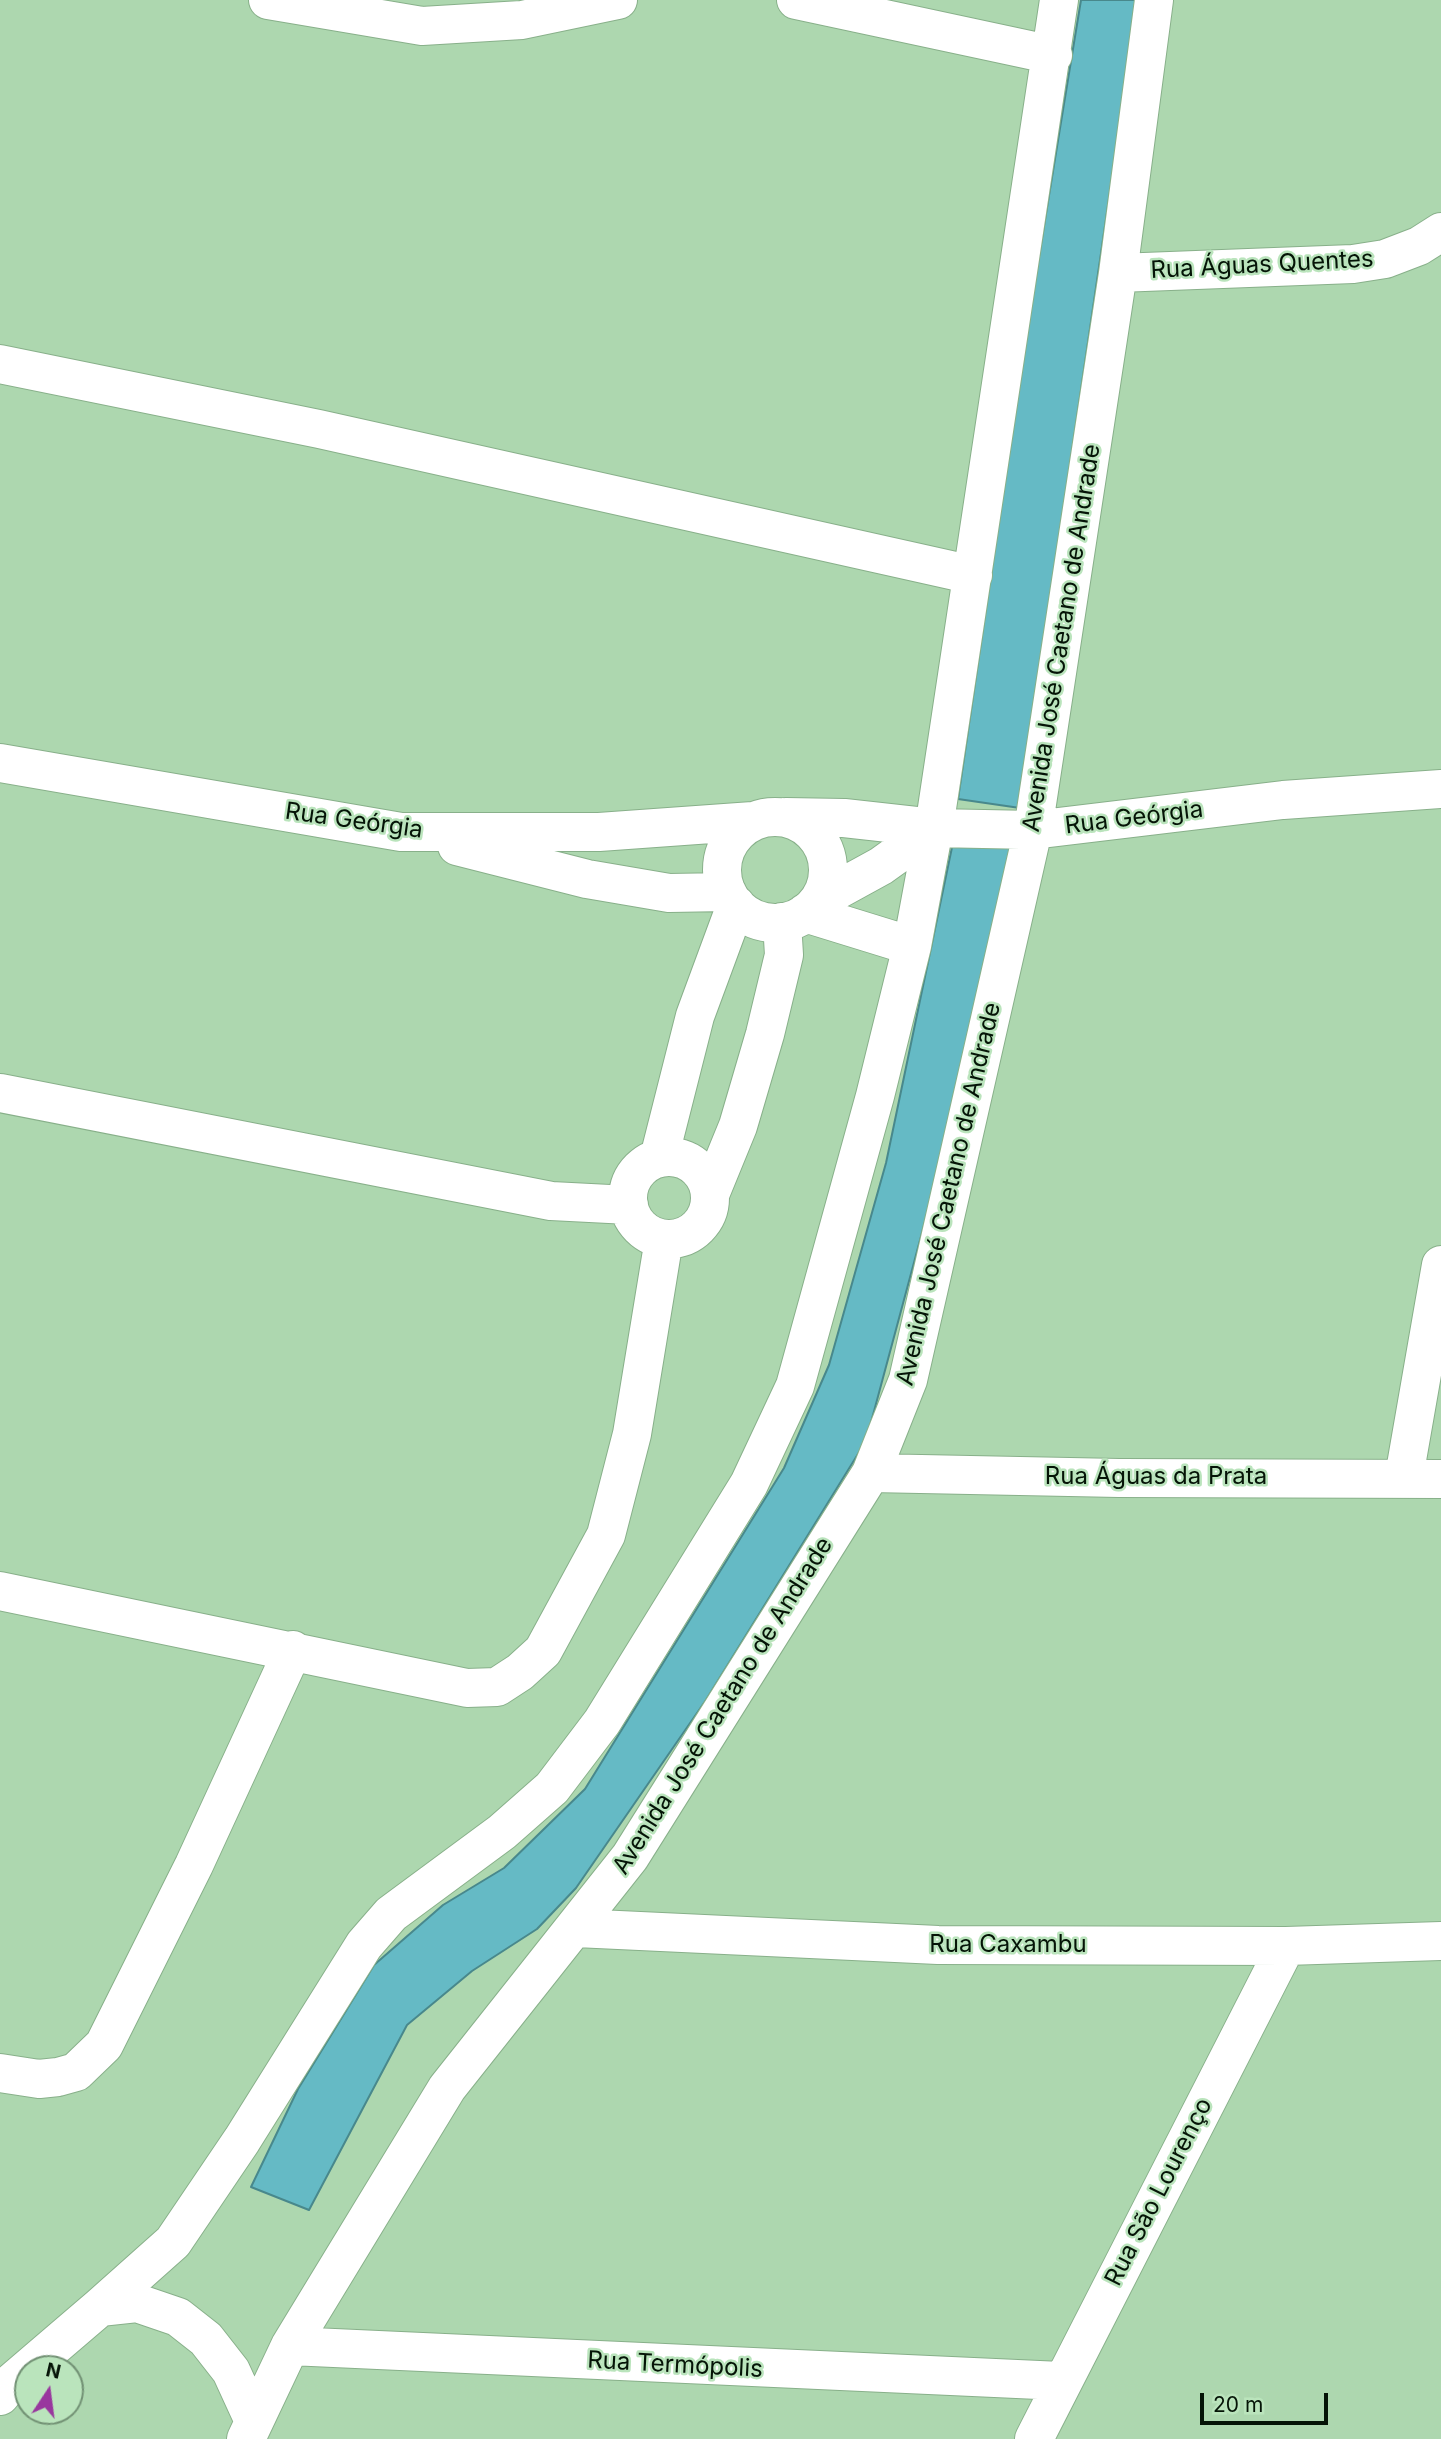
<!DOCTYPE html>
<html>
<head>
<meta charset="utf-8">
<style>
	body { margin:0 }
	#map { position:relative; width:1441px; height:2439px; overflow:hidden; background:#add7af; font-family:Inter,sans-serif }
	canvas { display:block }
	.north { position:absolute; left:14px; top:2355px; width:70px; height:70px; box-sizing:border-box; background:#bae4bc; border:2px solid #729174; border-radius:50%; rotate:13deg; font-size:19px; font-weight:700; line-height:28px; text-align:center; color:#051407 }
	.north::after { content:''; display:block; margin:auto; width:24px; height:32px; background:#99379e; clip-path:polygon(50% 0,100% 100%,50% 72%,0 100%) }
	.scale { position:absolute; left:1200px; top:2393px; width:128px; height:32px; box-sizing:border-box; border:4px solid #051407; border-top:0; padding-left:9px; font-size:21px; line-height:24px; white-space:nowrap; color:#051407; -webkit-text-stroke:5px #bae4bc; paint-order:stroke }
</style>
</head>
<body>
<div id="map">
<canvas width="1441" height="2439"></canvas>
<div class="north">N</div>
<div class="scale">20 m</div>
</div>
<script>
const c = document.querySelector('canvas').getContext('2d');
c.lineJoin = 'round';
function paint(path, color) { c.fillStyle = color; c.fill(path, 'evenodd'); }
const toPath = rows => new Path2D(rows.map(r => 'M' + r).join(''));
function strokePath(path, color, width, dash) { c.strokeStyle = color; c.lineWidth = width; c.lineCap = dash ? 'butt' : 'round'; c.setLineDash(dash || []); c.stroke(path); }
function label(font, color, halo, rows, align = 'center') {
  c.font = font + ' Inter,sans-serif'; c.lineWidth = 5; c.setLineDash([]); c.textBaseline = 'middle'; c.strokeStyle = halo; c.fillStyle = color; for (const [text, x, y, turn = 0] of rows) {
    c.save(); c.translate(x, y); c.rotate((+turn || 0) * Math.PI / 180); c.textAlign = isNaN(turn) ? turn : align; if (halo) c.strokeText(text, 0, 0); c.fillText(text, 0, 0); c.restore();
  }
}
const water = toPath([
	[1081,0,1138,0,1020,808,958,799,1023,354,1081,0],
	[955,833,1014,843,937,1177,866,1441,706,1700,576,1888,537,1929,472,1971,407,2025,309,2210,251,2187,298,2089,374,1965,443,1905,504,1868,585,1789,784,1468,829,1365,886,1163,955,833]
]);
const street = toPath([
	[268,0,422,26,522,20,618,0],
	[796,0,1053,55],
	[1118,273,1353,264,1385,259,1419,246,1441,232],
	[0,364,319,429,973,575],
	[0,763,401,832,599,832,753,821],
	[786,817,844,818,934,828,1033,830,1283,800,1441,789],
	'722 870a53 53 0 1 1 106 0a53 53 0 1 1-106 0Z',
	[457,846,587,879,669,893,727,892],
	[819,900,881,866,934,828],
	[805,913,912,946],
	[0,1093,551,1201,629,1205],
	'628 1198a41 41 0 1 1 82 0a41 41 0 1 1-82 0Z',
	[659,1158,695,1016,736,905],
	[711,1192,738,1126,765,1034,784,955,782,922],
	[871,1473,1119,1478,1441,1479],
	[1404,1477,1441,1265],
	[0,1591,467,1688,497,1687,520,1672,543,1651,606,1535,632,1434,664,1239],
	[576,1928,938,1945,1286,1946,1441,1941],
	[0,2073,39,2079,58,2077,76,2072,104,2045,194,1865,293,1650],
	[100,2307,173,2242,242,2140,364,1945,391,1914,502,1832,552,1788,602,1722,749,1484,795,1386,875,1096,912,946,934,828,1059,0],
	[290,2346,1061,2381],
	[0,2396,10,2384,100,2307,137,2303,178,2317,206,2339,231,2371,253,2419],
	[246,2439,290,2346,447,2088,630,1857,871,1473,908,1380,1033,830,1118,273,1154,0],
	[1034,2439,1286,1946]
]);
const streetNames = [
	["Rua Águas Quentes",1262,265,-3],
	["Avenida José Caetano de Andrade",1062,638,-81],
	["Rua Geórgia",1134,818,-7],
	["Rua Geórgia",354,821,8],
	["Avenida José Caetano de Andrade",949,1194,-77],
	["Rua Águas da Prata",1156,1477],
	["Avenida José Caetano de Andrade",723,1706,-58],
	["Rua Caxambu",1008,1945],
	["Rua São Lourenço",1159,2192,-63],
	["Rua Termópolis",675,2365,3]
];
paint(water, '#65bac5');
strokePath(water, '#48888c', 2);
strokePath(street, '#88b08a', 40);
strokePath(street, '#fff', 38);
label('24px', '#051407', '#bae4bc', streetNames);
</script>
</body>
</html>
